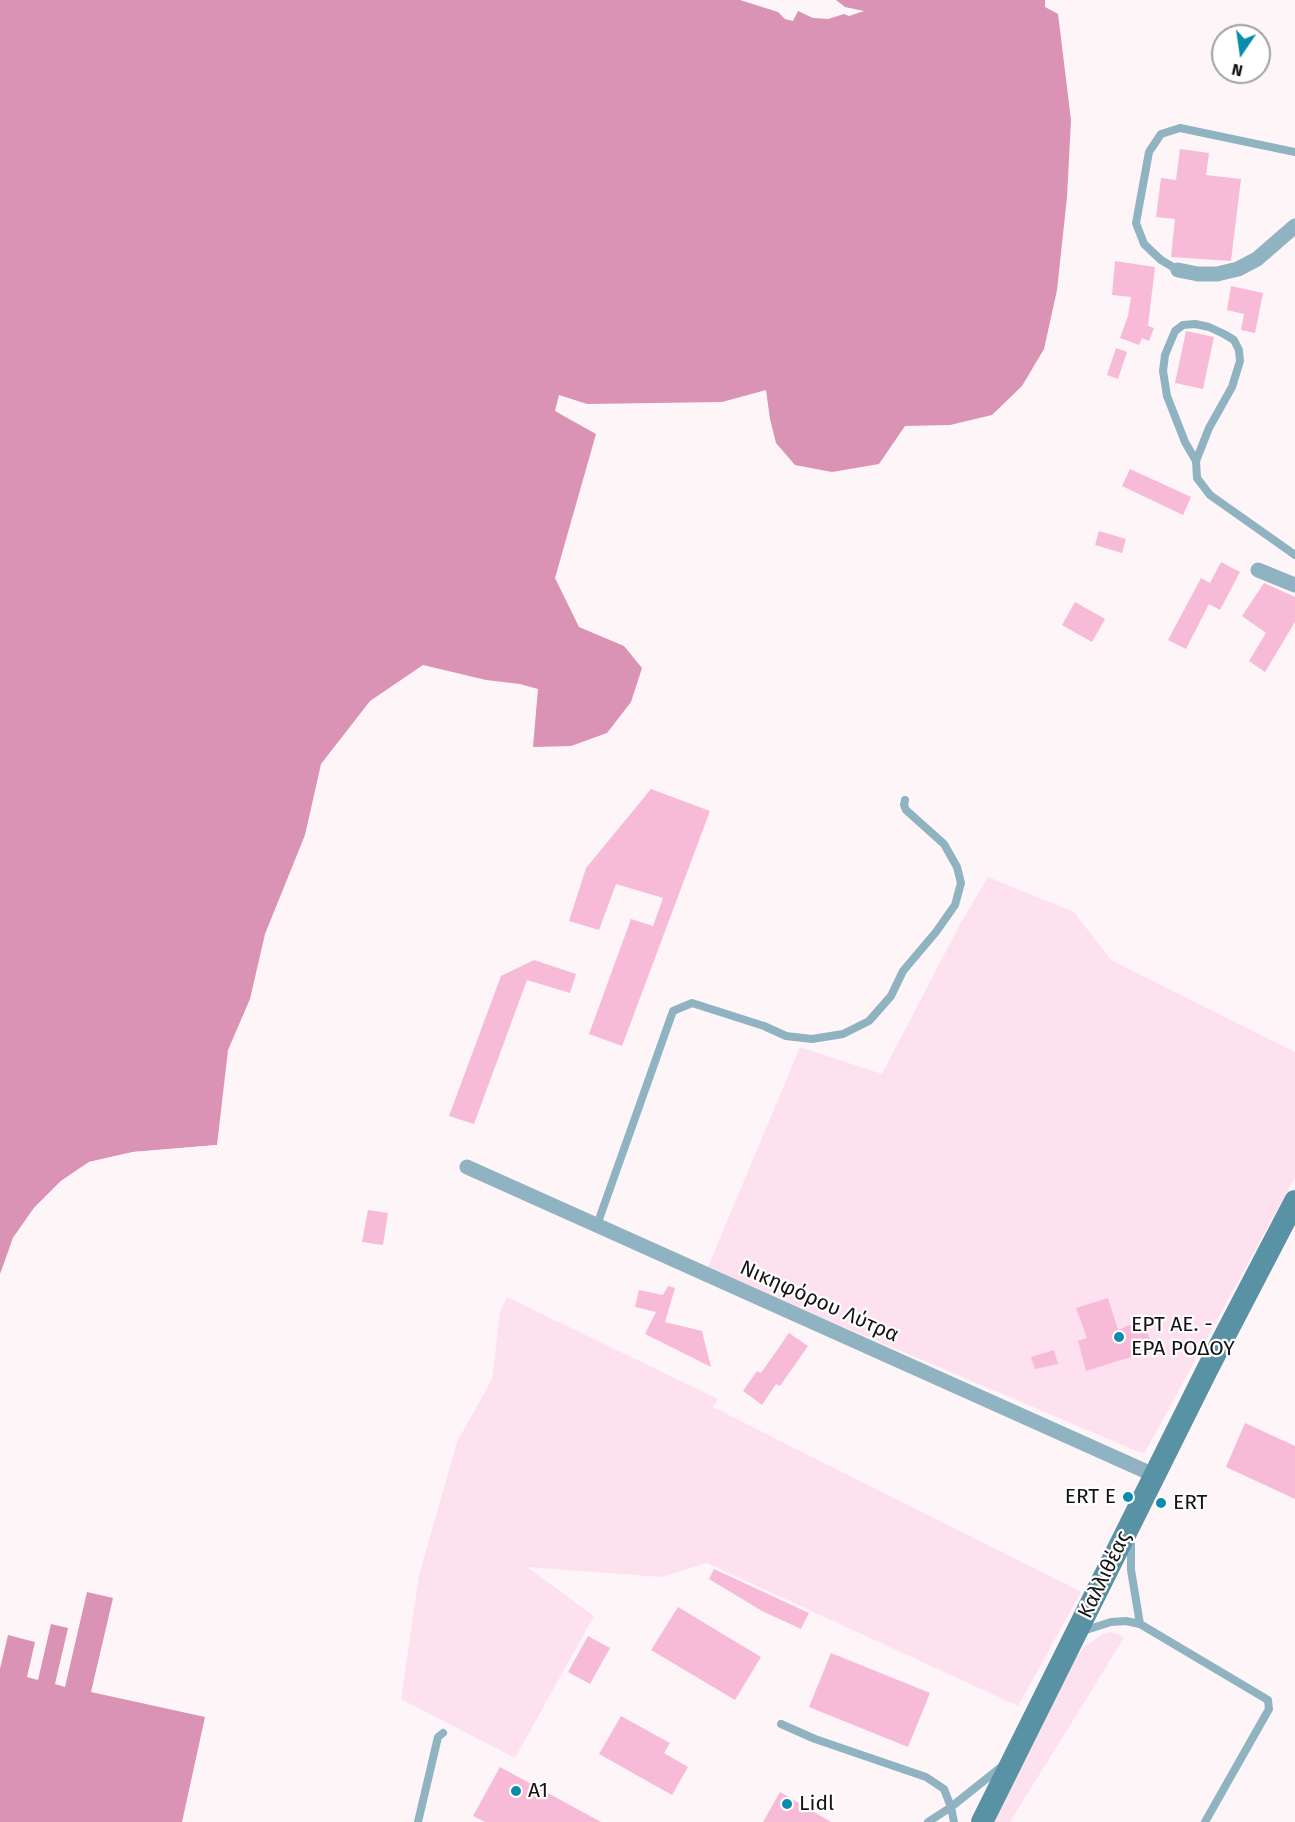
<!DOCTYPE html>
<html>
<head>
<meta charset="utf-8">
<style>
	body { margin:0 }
	#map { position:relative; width:1295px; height:1822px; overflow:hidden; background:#fef5f9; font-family:"Fira Sans",sans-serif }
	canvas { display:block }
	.north { position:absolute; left:1211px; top:24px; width:60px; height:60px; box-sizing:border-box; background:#fff; border:2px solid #a2a0a1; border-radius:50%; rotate:193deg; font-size:16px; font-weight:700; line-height:24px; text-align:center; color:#171214 }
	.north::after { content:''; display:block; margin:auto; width:21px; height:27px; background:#0c8cac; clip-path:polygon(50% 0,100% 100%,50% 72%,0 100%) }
</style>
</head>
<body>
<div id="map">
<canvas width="1295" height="1822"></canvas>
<div class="north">N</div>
</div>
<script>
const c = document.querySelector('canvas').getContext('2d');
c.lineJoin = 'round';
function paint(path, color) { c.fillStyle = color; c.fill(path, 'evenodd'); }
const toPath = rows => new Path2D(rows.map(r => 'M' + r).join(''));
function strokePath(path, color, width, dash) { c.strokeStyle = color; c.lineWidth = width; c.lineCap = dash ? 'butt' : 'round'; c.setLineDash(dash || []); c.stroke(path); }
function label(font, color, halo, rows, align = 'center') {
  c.font = font + ' "Fira Sans",sans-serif'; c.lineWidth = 4.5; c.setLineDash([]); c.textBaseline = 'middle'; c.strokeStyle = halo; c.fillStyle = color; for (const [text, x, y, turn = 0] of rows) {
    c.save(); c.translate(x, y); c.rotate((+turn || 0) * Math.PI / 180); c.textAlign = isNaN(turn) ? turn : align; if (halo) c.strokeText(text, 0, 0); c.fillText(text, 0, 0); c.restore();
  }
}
const green = toPath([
	[988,877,1074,912,1111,960,1295,1052,1295,1177,1144,1454,707,1269,800,1047,882,1074,960,924],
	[507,1297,718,1399,713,1407,1081,1592,1018,1706,707,1563,661,1577,527,1567,594,1616,515,1758,401,1699,419,1575,457,1442,492,1379,500,1312],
	[1110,1632,1118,1634,1124,1638,1010,1822,993,1822,1075,1659,1084,1647,1103,1634]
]);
const water = toPath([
	[0,0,740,0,778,12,785,19,793,21,798,11,813,18,828,19,844,14,849,16,864,11,845,7,836,0,1045,0,1045,7,1058,14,1071,120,1067,197,1057,290,1044,349,1022,386,992,415,950,425,905,426,879,464,832,472,795,465,776,443,770,419,766,390,722,402,587,404,559,395,555,411,596,434,555,578,579,627,624,646,642,668,631,702,607,733,571,746,533,747,538,689,520,684,486,680,423,665,370,701,321,764,305,835,265,934,250,999,228,1050,217,1145,133,1152,89,1162,61,1181,34,1208,13,1238,0,1274],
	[87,1592,113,1598,91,1692,205,1717,182,1822,0,1822,0,1669,8,1635,35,1642,27,1677,38,1680,51,1624,68,1628,55,1684,65,1687]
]);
const pier = toPath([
	[217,1145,220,1145,218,1148,134,1155,91,1164,63,1183,36,1210,16,1240,3,1275,0,1277,13,1238,34,1208,61,1181,89,1162,133,1152]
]);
const building = toPath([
	[1180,149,1209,153,1206,175,1241,179,1231,261,1171,257,1175,219,1156,217,1161,178,1176,180],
	[1115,261,1155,267,1148,326,1154,328,1149,341,1142,338,1139,345,1120,338,1128,316,1131,297,1112,295],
	[1231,286,1263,293,1255,333,1241,330,1244,314,1227,310],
	[1186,331,1214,337,1203,389,1175,383],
	[1116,348,1127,352,1118,379,1107,375],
	[1130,469,1191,497,1183,515,1122,486],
	[1099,531,1126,539,1122,553,1095,545],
	[1221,562,1240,572,1220,610,1209,604,1186,649,1168,640,1201,578,1210,583],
	[1264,583,1295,597,1295,622,1265,672,1249,661,1266,633,1242,616],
	[1075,602,1105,619,1092,642,1062,625],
	[651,789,710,811,622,1046,589,1034,631,919,653,926,663,898,616,884,599,930,569,921,586,868],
	[534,960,576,974,570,993,527,980,474,1124,449,1116,501,976],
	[368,1210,388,1213,383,1245,362,1242],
	[668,1286,675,1288,665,1322,702,1331,711,1367,645,1334,656,1312,635,1307,639,1290,663,1295],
	[1108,1298,1118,1330,1134,1323,1136,1331,1146,1328,1153,1350,1086,1371,1078,1341,1087,1338,1076,1308],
	[789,1333,808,1346,780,1386,776,1384,762,1405,743,1391,757,1371,761,1373],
	[1054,1350,1058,1364,1035,1369,1031,1357],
	[1245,1423,1295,1446,1295,1499,1226,1467],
	[714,1569,809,1613,801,1629,762,1611,709,1579],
	[678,1607,761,1657,735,1700,651,1650],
	[588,1636,610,1648,590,1684,568,1672],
	[831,1653,930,1693,908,1747,809,1707],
	[621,1716,670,1743,664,1753,688,1767,672,1795,599,1754],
	[500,1767,601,1822,485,1822,473,1816],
	[780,1792,831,1822,763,1822]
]);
const service = toPath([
	[1178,270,1161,260,1144,244,1136,223,1149,152,1161,134,1180,128,1295,152],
	[1196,461,1209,428,1232,387,1240,361,1239,350,1234,340,1224,334,1209,327,1195,324,1183,325,1175,331,1165,355,1163,371,1167,396,1185,442,1196,461,1197,478,1210,495,1295,555],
	[597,1225,673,1011,692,1003,764,1026,786,1036,812,1039,843,1034,869,1021,891,996,903,971,936,932,955,905,961,883,957,867,944,844,906,810,904,805,905,800],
	[1131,1539,1131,1570,1140,1624],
	[1083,1631,1111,1622,1126,1621,1140,1624,1268,1700,1269,1709,1205,1822],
	[781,1724,815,1739,926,1777,944,1789,951,1807,954,1822],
	[418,1822,438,1737,443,1733],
	[928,1822,951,1807,1000,1768]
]);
const minor = toPath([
	[1178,270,1198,274,1217,274,1238,269,1257,259,1295,226],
	[1258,570,1295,585],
	[467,1167,1154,1475]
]);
const secondary = toPath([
	[982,1822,1208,1368,1295,1201]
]);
const markers = [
	[1119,1337,6,"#0c8cac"],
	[1128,1497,6,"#0c8cac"],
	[1161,1503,6,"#0c8cac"],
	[516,1791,6,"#0c8cac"],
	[787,1804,6,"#0c8cac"]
];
const streetNames = [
	["Νικηφόρου Λύτρα",819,1302,24],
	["Καλλιθέας",1105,1575,-64]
];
const poiNames = [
	["ΕΡΤ ΑΕ. -",1131,1325],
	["ΕΡΑ ΡΟΔΟΥ",1131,1349],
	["ERT E",1116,1497,"right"],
	["ERT",1173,1503],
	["A1",528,1791],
	["Lidl",799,1804]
];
paint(green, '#fee1ee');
paint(water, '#da92b5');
paint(pier, '#fef5f9');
paint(building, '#f7bbd7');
strokePath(service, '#8fb3c1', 8);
strokePath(minor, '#8fb3c1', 15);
strokePath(secondary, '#5992a5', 22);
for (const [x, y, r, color] of markers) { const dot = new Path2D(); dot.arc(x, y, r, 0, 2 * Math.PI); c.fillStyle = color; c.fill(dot); strokePath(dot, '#fff', 2); }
label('21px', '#171214', '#fff', streetNames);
label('21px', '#171214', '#fff', poiNames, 'left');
</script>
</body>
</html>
